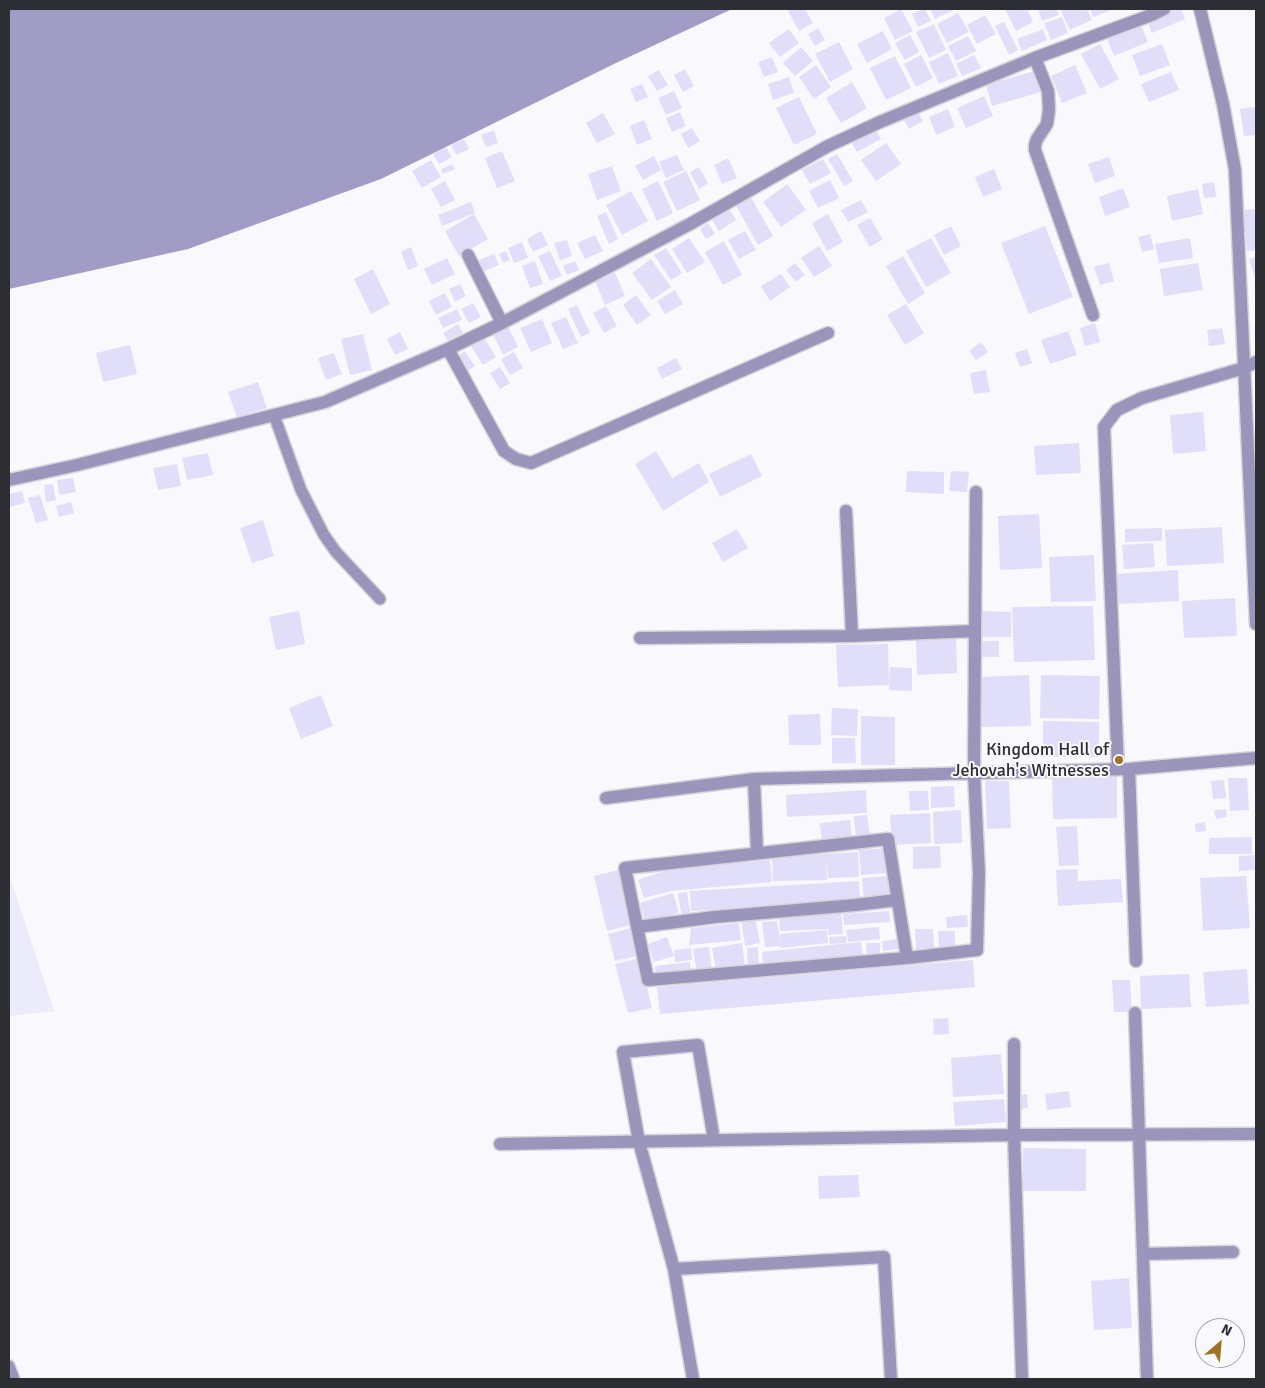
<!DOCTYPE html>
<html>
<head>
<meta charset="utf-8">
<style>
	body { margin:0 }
	#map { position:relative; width:1265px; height:1388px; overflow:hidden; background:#f9f8fc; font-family:Signika,sans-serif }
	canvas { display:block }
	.frame { position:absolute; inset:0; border:10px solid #2d2d34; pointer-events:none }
	.north { position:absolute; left:1195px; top:1318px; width:50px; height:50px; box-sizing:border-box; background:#f9f8fc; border:1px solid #a7a7ac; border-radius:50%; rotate:27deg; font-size:14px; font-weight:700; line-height:20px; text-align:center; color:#2d2d34 }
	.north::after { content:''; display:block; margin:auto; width:18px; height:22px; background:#9d7422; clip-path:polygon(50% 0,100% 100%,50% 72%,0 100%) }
</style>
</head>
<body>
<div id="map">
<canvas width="1265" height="1388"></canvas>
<div class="frame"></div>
<div class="north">N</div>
</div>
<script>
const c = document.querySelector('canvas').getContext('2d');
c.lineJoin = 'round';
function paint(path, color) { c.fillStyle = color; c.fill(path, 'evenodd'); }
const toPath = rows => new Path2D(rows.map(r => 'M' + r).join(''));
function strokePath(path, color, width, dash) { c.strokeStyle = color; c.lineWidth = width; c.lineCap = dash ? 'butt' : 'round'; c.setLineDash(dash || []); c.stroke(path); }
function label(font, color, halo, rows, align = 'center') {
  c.font = font + ' Signika,sans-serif'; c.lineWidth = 4; c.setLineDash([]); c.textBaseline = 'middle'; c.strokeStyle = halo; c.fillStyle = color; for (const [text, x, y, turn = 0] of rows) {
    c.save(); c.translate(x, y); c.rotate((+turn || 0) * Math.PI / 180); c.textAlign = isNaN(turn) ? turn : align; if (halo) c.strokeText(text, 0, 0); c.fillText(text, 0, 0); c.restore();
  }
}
const built = toPath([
	[9,874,54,1011,9,1016]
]);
const water = toPath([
	[9,9,732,9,616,63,381,179,188,249,9,289]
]);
const building = toPath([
	[793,9,805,9,813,23,799,31,788,11],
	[901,9,913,31,895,40,884,18],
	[923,9,925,9,931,21,918,27,912,14],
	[930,9,951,9,952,11,935,19],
	[1005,9,1027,9,1033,22,1016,31],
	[1038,9,1057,9,1059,15,1042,21],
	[1060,9,1087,9,1092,20,1070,30],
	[1090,9,1114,9,1093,17],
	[1167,9,1181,9,1185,19,1152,33,1146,18],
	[958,13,969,32,947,43,937,24],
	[985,15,996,34,977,44,967,25],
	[1062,17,1068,33,1051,40,1044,23],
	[1004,22,1018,50,1009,55,995,26],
	[1140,22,1148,42,1114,56,1106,36],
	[934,24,946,50,929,58,916,32],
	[818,28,825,40,815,46,808,34],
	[789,29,799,43,780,57,769,43],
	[1043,29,1047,40,1022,51,1017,39],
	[883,31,892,49,867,63,857,44],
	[910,35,919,52,905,60,895,43],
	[968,36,976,51,956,61,948,46],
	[839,42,853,69,830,82,815,54],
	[1100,44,1119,79,1100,89,1081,54],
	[1162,44,1170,65,1140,76,1132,55],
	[801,47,813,61,795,76,783,63],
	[948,53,958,76,939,84,929,62],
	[921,55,933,78,916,87,904,64],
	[974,55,981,68,962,76,956,64],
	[895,56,911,88,886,100,870,68],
	[772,57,778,72,764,77,758,62],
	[816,65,831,87,814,99,799,77],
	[1075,65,1087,93,1062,103,1051,76],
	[685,69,694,86,683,92,674,75],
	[659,70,668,85,657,91,648,76],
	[1034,71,1041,92,992,106,986,85],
	[1171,72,1179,90,1149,102,1141,84],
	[789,77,794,93,773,100,768,84],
	[852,82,867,108,841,123,826,98],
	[642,84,648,97,636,102,630,89],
	[674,91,682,108,666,115,658,98],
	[984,96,993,116,966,128,957,108],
	[799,97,817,134,794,145,776,108],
	[1256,107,1256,135,1244,136,1240,109],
	[916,109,923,121,909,129,902,117],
	[948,109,955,127,936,135,929,117],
	[680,112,686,126,672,132,666,118],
	[603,113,615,134,597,143,586,123],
	[644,120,652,139,637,145,630,126],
	[874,126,881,139,857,152,850,140],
	[692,128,700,141,688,148,681,134],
	[494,130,498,143,486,147,481,135],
	[464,139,469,149,456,155,451,145],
	[886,143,901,164,876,181,861,160],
	[446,147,452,157,439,164,433,154],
	[502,151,515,181,497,188,485,158],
	[837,154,853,181,844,186,828,159],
	[677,155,684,170,666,178,659,162],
	[654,156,661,170,643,180,635,166],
	[1109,157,1115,176,1095,183,1088,164],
	[728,158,737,178,722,184,714,165],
	[823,159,831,173,810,184,802,170],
	[431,160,441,177,422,188,412,171],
	[452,164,455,169,443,174,441,169],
	[612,166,621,191,597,200,588,174],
	[699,167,708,183,699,189,690,172],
	[994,169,1002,189,983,197,975,177],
	[686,171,700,200,677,211,663,182],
	[830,180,839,198,818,208,809,191],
	[445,181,455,200,441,207,431,189],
	[658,181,673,213,657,221,642,189],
	[1214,182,1216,197,1204,198,1202,184],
	[787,184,806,210,781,227,763,202],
	[1123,188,1130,207,1105,216,1099,197],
	[1198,189,1203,214,1172,221,1167,196],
	[631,191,648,221,622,235,606,205],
	[749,194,773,236,758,245,734,202],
	[861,200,868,212,848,222,841,210],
	[471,202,475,213,442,226,438,215],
	[729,209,736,220,719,231,712,220],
	[1256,209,1256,250,1247,251,1243,210],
	[606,212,618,239,609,244,597,216],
	[474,214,488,239,459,256,445,231],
	[828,214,843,242,827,251,812,223],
	[870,218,883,239,870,247,857,225],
	[708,223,715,234,706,239,700,229],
	[951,226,961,246,944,255,934,235],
	[1045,226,1073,297,1029,314,1001,243],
	[541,231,548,245,533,252,527,239],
	[745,231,756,250,739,259,728,240],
	[1150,234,1154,249,1142,252,1138,237],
	[595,235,603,251,585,259,577,243],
	[689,238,705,262,687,273,672,249],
	[931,238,951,273,926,287,906,251],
	[1190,238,1193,258,1159,263,1155,244],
	[567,240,572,256,560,260,554,243],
	[724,241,742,275,723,285,705,252],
	[522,242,528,258,514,263,508,248],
	[819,246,832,266,814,277,801,258],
	[411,247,418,266,408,270,401,252],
	[666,248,682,273,671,280,654,255],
	[506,251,510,260,503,263,499,254],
	[550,251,562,276,550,281,538,256],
	[494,254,499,265,482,272,477,261],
	[903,256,925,293,908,304,886,266],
	[1256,257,1256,282,1249,259],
	[447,258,455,274,432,285,424,269],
	[651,259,671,287,652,300,632,273],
	[535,261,543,284,530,288,522,266],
	[575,261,579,270,567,275,563,266],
	[795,263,805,275,796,282,786,270],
	[1109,263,1114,281,1100,285,1094,267],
	[1198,263,1203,290,1164,296,1160,269],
	[373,269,390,304,371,314,354,279],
	[615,273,625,296,605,305,595,281],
	[781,274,790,287,770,301,761,286],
	[460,284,466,296,455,302,449,289],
	[675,290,683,304,665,314,657,301],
	[445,293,452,307,436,315,429,301],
	[636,295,651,315,637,325,623,305],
	[473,303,481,317,469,323,461,309],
	[906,304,924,333,905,345,887,315],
	[577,305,590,333,581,337,568,309],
	[606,306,617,326,604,333,593,313],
	[457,309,462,320,443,328,438,318],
	[566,317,578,343,563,349,551,323],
	[542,319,552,343,531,352,520,328],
	[1095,323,1100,342,1085,346,1080,328],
	[458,324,463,333,448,341,443,333],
	[508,326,518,347,503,355,493,334],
	[1222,328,1225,344,1209,346,1207,330],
	[1068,331,1077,355,1050,364,1041,340],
	[400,332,408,349,395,355,387,339],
	[363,334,372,370,350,375,341,339],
	[482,335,496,357,483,365,469,343],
	[981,342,988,352,976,360,969,351],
	[130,345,137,374,103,382,96,353],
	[1027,349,1032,363,1020,367,1015,353],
	[465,351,475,366,465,373,455,358],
	[514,352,523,368,510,375,501,359],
	[334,353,342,374,326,380,318,358],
	[676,358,682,369,662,379,657,368],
	[500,367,510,383,500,389,490,373],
	[986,370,990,392,974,394,970,373],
	[258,382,267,408,237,417,228,392],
	[1203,412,1206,451,1173,454,1170,415],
	[1079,443,1081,473,1036,475,1034,446],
	[656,451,672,478,699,463,709,482,663,511,635,464],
	[208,453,213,475,187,480,182,458],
	[751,454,762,476,720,497,709,474],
	[177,464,181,486,158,490,153,468],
	[907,471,944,472,944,494,906,492],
	[951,471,969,472,967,492,949,491],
	[73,478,76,492,59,495,57,480],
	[53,484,56,500,46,502,44,485],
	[22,491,25,503,10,507,9,494],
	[40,495,48,520,36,523,28,498],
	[71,502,74,513,59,517,56,506],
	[1039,514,1042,568,1000,570,998,516],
	[263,520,274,556,252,563,240,528],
	[1222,527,1224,563,1167,566,1165,530],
	[1162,528,1162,541,1125,542,1125,529],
	[737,529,748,548,723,562,712,543],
	[1153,543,1155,567,1124,569,1122,545],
	[1094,555,1096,601,1051,602,1049,557],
	[1178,570,1179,601,1117,604,1115,574],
	[1235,598,1237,636,1184,638,1182,601],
	[1093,606,1095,660,1014,662,1012,607],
	[299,611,305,644,276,650,269,617],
	[982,611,1011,612,1011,637,981,637],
	[956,638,957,673,917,675,916,639],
	[982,641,999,641,999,657,982,657],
	[888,644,889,685,838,687,836,645],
	[890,667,912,668,912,691,889,690],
	[1029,675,1031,726,981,727,980,677],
	[1041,675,1100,676,1099,719,1040,718],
	[321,695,333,726,301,739,289,708],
	[832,708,858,709,857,736,831,735],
	[820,714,821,745,789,745,788,715],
	[861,716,895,717,895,765,861,765],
	[1043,721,1099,722,1099,757,1043,757],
	[832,738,855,738,856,763,832,763],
	[1052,774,1117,774,1117,818,1053,819],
	[1228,778,1247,778,1249,810,1230,811],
	[1224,780,1226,798,1213,799,1211,781],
	[985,781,1009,781,1011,828,987,829],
	[954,786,955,807,931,808,931,787],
	[866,790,867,813,787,817,786,795],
	[909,791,928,791,929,810,910,811],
	[1226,809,1227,817,1216,819,1214,810],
	[961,810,962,843,934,844,933,812],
	[930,813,931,843,892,845,890,815],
	[867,815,870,836,856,837,854,816],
	[850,820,852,841,822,844,820,823],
	[1205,822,1206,831,1196,832,1195,824],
	[1077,826,1079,865,1059,866,1056,827],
	[1252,837,1252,854,1209,854,1209,838],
	[940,846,941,868,913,869,913,847],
	[888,848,889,873,861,875,859,850],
	[858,852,859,877,828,878,826,858,827,880,773,881,772,857],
	[1254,855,1255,870,1239,871,1239,856],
	[770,860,772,882,671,891,644,898,638,880,669,869],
	[1077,869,1078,881,1121,879,1123,902,1058,906,1056,870],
	[618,870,632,925,607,931,594,876],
	[891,876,892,898,864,900,862,878],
	[1246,876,1250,928,1203,931,1200,878],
	[859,881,860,901,691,911,690,891],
	[687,892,691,917,682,919,678,893],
	[673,893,679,913,645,922,640,903],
	[889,911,890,922,844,925,843,914],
	[841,913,843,934,828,935,828,929,780,931,779,917],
	[967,915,968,927,947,928,946,917],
	[755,917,760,943,745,946,741,919],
	[777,921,781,946,765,947,762,922],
	[739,923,741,940,689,945,691,928],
	[879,927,880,939,848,942,846,930],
	[631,928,638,956,615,961,608,934],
	[915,929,933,929,934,948,916,949],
	[827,930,828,943,781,948,780,934],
	[938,931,955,931,955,948,939,948],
	[846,936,846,943,830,944,829,937],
	[667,937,674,956,654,962,648,944],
	[897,939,898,949,883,951,882,941],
	[861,942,863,956,763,965,762,952],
	[742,943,745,966,716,970,712,948],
	[866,943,880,943,880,955,867,956],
	[709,947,712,971,697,974,693,949],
	[758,947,759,967,748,967,747,948],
	[691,948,692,960,675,962,674,950],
	[640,958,652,1008,628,1013,615,964],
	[973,960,975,987,660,1014,657,987],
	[690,962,691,973,656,977,655,966],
	[1247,969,1249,1004,1206,1007,1203,972],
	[1189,974,1191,1007,1141,1009,1140,976],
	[1112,980,1130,980,1132,1012,1114,1012],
	[948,1018,949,1034,934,1035,933,1019],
	[1001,1054,1004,1094,953,1097,951,1058],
	[1069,1091,1071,1107,1047,1110,1045,1094],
	[1027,1094,1028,1108,1021,1109,1020,1095],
	[1004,1099,1006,1122,955,1126,953,1102],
	[1023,1148,1086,1149,1086,1191,1023,1191],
	[858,1175,860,1197,819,1199,818,1176],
	[1129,1278,1132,1328,1094,1330,1091,1281]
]);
const service = toPath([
	[274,415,301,490,324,535,336,552,380,599],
	[9,1366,14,1379]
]);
const minor = toPath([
	[1200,9,1223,104,1235,170,1256,624],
	[1035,58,1048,91,1049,110,1047,124,1037,139,1035,145,1035,150,1093,315],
	[468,255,502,323],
	[448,349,504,451,516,459,531,463,828,333],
	[9,480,77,465,325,402,448,349,502,323,690,224,828,146,880,122,1035,58,1154,14,1164,9],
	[846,511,852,636,974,631],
	[640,638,852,636],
	[1118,769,1104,427,1117,410,1142,398,1244,368,1256,362],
	[1129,769,1136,961],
	[754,779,757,853],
	[606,798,754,779,1129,769,1256,758],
	[637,927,715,917,855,905,897,900],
	[907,958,888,839,625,868,648,980,907,958,977,950,979,873,974,773,976,492],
	[1135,1013,1147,1379],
	[1014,1044,1014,1135,1022,1379],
	[500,1144,1014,1135,1256,1134],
	[1143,1254,1233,1252],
	[674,1269,884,1257,891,1379],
	[693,1379,674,1269,639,1142,623,1052,698,1045,714,1140]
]);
const markers = [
	[1119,760,5,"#9d7422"]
];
const poiNames = [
	["Kingdom Hall of",1109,750],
	["Jehovah's Witnesses",1109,771]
];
paint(built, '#ecebfb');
paint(water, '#a19cc5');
paint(building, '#e1def9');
strokePath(service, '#d4d3d8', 14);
strokePath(minor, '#d4d3d8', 15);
strokePath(service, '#9a96bb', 11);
strokePath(minor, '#9a96bb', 12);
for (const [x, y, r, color] of markers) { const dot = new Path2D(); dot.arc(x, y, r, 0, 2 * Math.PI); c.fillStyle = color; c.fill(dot); strokePath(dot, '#f9f8fc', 2); }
label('18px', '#2d2d34', '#f9f8fc', poiNames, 'right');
</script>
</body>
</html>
